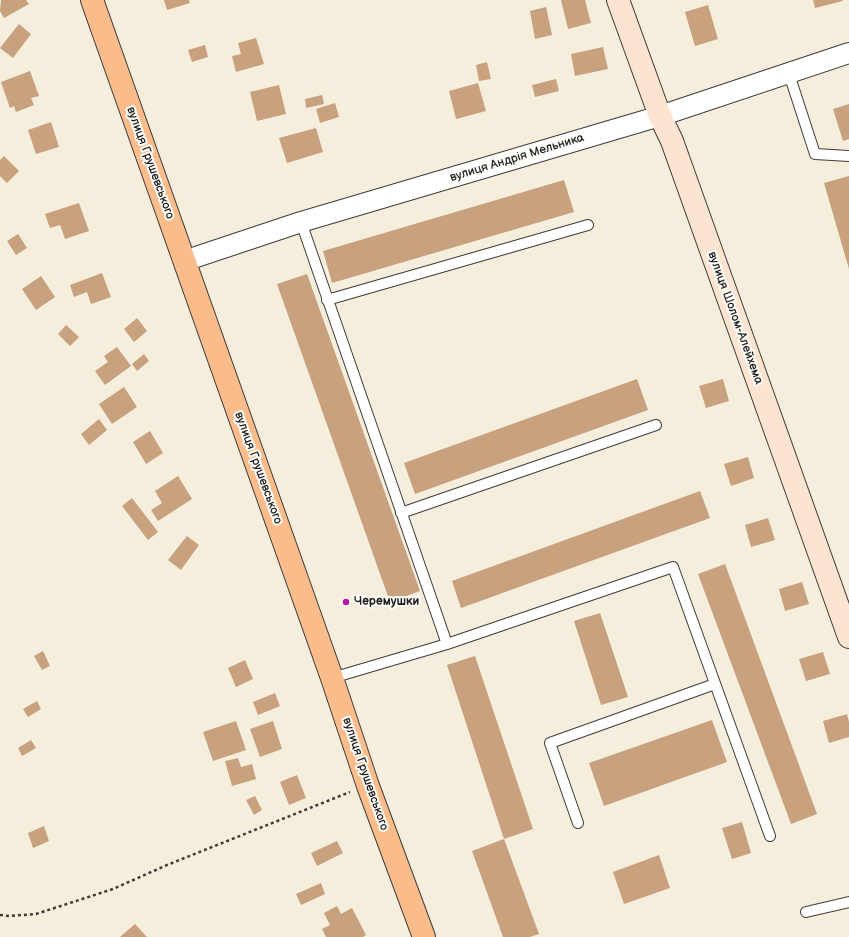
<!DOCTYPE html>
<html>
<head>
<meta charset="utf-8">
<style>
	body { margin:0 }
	canvas { display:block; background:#f6eedc }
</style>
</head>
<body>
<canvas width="849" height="937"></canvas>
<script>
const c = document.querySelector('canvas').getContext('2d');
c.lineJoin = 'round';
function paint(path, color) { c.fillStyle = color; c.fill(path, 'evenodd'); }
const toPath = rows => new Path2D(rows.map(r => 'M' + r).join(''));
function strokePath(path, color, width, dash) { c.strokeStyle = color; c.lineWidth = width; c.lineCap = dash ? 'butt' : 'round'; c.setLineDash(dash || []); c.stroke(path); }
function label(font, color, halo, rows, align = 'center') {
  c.font = font + ' "Balsamiq Sans",sans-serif'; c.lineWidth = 4; c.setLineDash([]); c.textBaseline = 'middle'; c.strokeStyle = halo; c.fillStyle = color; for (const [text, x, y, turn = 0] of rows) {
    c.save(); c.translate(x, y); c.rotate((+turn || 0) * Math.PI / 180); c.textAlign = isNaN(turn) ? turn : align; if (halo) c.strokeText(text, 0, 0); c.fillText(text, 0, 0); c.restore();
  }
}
const building = toPath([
	[1,0,26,0,29,4,4,18,0,11],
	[164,0,189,0,190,3,167,10],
	[561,0,585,0,591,23,568,29],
	[813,0,842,0,843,1,815,8],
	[708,5,718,39,695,46,685,12],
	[546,7,552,35,535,39,530,11],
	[19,24,31,34,13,58,0,48],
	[256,38,264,64,236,72,232,56,241,54,238,43],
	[205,45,208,57,192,62,188,50],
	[603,47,608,69,575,76,571,54],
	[487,62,491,79,479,81,476,65],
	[30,71,39,96,31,98,34,105,16,112,14,106,10,108,1,82],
	[556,79,559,91,535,97,532,85],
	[478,83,486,111,456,119,449,91],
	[279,85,286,114,257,121,250,92],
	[322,95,324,104,306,108,305,99],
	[335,103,339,117,320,123,316,109],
	[849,104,849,139,843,141,833,109],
	[51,122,59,147,36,154,28,130],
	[316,128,323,152,287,163,279,138],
	[4,156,19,171,7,183,0,176,0,160],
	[849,176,849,269,824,183],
	[564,180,574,212,332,283,323,251],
	[79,203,89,231,65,239,60,225,50,228,45,214],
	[18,234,27,248,16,255,7,241],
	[102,273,111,297,91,304,87,292,74,297,70,285],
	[307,274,420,591,390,602,277,284],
	[41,276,55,297,36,310,22,289],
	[137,318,147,331,134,342,124,329],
	[66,325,79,337,70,346,58,334],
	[117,347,131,366,105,385,95,371,108,362,104,356],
	[144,354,149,361,137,371,132,364],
	[637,379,648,410,415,494,404,463],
	[723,379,729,401,706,408,699,386],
	[124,387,137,407,112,424,99,404],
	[99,419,107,430,89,445,81,434],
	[150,431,163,453,146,464,133,442],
	[748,457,754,478,731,486,724,464],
	[178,476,192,499,158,521,151,510,162,503,155,491],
	[700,491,710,518,461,608,452,581],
	[132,498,158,532,148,540,122,506],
	[768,518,775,540,751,547,745,525],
	[187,536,199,545,181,570,168,560],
	[725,564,817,814,791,824,698,574],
	[802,582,809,604,785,611,779,589],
	[600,613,628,697,601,705,574,621],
	[43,651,50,666,42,670,34,656],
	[823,652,830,674,806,681,799,659],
	[475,656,533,829,504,839,539,934,530,937,503,937,472,851,504,839,447,665],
	[245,660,253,679,236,687,228,668],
	[275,693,280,706,258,715,253,702],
	[37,701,41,709,28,717,23,709],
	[847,714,849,722,849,737,829,743,823,721],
	[712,720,727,762,604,806,589,763],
	[236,721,246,750,213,761,203,732],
	[273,721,282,749,260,757,250,729],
	[31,740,36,748,22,756,18,748],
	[238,758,241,767,252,764,256,779,232,786,225,761],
	[297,775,306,798,289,805,280,782],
	[255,796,262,810,254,815,246,800],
	[742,822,751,853,732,859,722,828],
	[44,826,49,841,33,848,28,833],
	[337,841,343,853,317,866,311,853],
	[659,855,670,888,624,904,613,872],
	[321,883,325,894,301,905,296,894],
	[337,906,341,914,352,908,366,935,363,937,326,937,322,929,330,925,324,913],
	[135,924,147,937,120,937]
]);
const path = toPath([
	[0,915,9,916,36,914,113,889,167,865,350,792]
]);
const lane = toPath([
	[789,74,815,154,849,156],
	[301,222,447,644],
	[327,300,588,225],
	[401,513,656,425],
	[332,678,447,644,673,567,770,836],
	[578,823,550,743,715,684],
	[806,912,849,902]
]);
const street = toPath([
	[184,261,301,222,660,116,849,53]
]);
const secondary = toPath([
	[618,0,660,116,672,141,849,637]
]);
const highway = toPath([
	[92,0,332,678,368,786,424,937]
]);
const markers = [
	[346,602,4,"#b5179e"]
];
const streetNames = [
	["вулиця Андрія Мельника",517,158,-17],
	["вулиця Грушевського",150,163,70],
	["вулиця Шолом-Алейхема",735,318,70],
	["вулиця Грушевського",258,468,70],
	["вулиця Грушевського",365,774,71]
];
const poiNames = [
	["Черемушки",354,602]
];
paint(building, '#c8a17f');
strokePath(lane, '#3d3c39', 12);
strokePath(street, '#3d3c39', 22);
strokePath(secondary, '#3d3c39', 24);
strokePath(highway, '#3d3c39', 24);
strokePath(path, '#3d3c39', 2.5, [3, 3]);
strokePath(lane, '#fff', 10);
strokePath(street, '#fff', 20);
strokePath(secondary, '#fde4d0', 22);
strokePath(highway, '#f9bc8a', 22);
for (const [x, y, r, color] of markers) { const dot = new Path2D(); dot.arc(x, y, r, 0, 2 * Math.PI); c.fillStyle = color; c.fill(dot); strokePath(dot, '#fdfcf7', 1.5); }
label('12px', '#1c1c1c', '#fdfcf7', streetNames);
label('bold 12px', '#1c1c1c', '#fdfcf7', poiNames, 'left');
</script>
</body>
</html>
